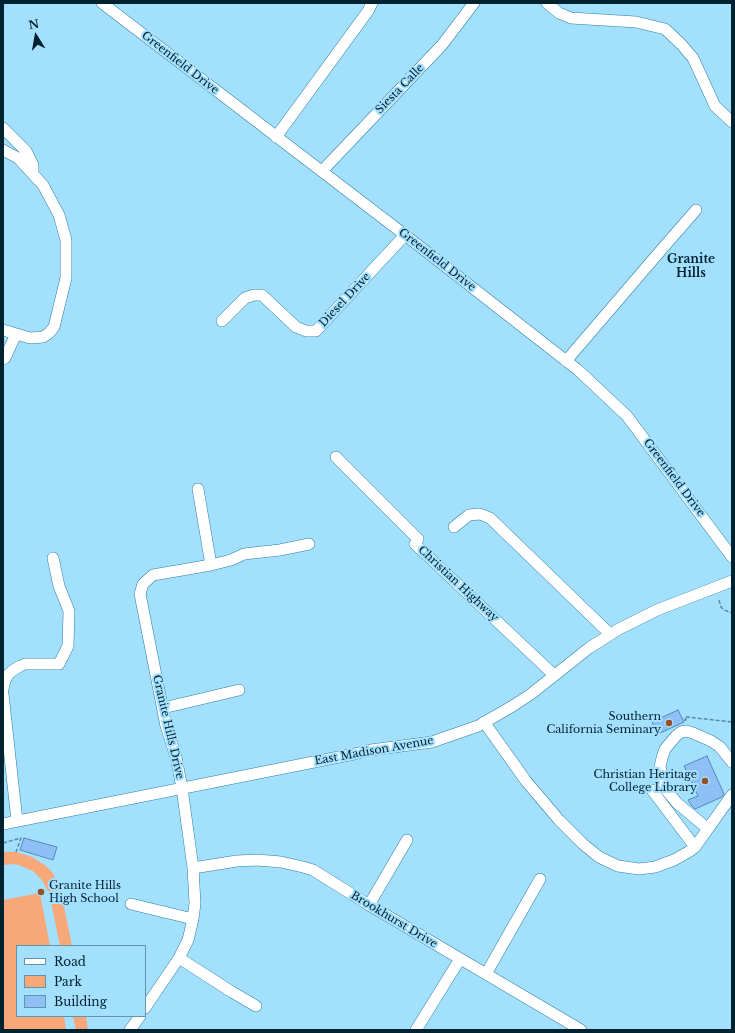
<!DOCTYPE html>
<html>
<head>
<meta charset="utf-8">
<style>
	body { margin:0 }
	#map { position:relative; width:735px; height:1033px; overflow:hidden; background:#a3e0fe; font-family:"Libre Baskerville",serif }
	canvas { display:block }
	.frame { position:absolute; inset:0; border:4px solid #00212f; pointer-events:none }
	.legend { position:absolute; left:16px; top:945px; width:130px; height:72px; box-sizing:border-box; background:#a3e0fe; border:1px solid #6294ab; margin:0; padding:5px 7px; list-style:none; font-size:12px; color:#00212f }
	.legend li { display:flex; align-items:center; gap:8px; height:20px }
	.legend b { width:20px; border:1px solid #6294ab }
	.north { position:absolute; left:16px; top:16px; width:40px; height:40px; -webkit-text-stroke:3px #a3e0fe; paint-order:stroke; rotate:349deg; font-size:11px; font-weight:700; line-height:16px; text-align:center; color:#00212f }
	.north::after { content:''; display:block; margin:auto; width:14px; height:18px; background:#00212f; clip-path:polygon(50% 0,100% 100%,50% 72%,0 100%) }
</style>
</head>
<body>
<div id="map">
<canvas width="735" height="1033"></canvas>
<div class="frame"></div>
<ul class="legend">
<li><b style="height:5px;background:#fff"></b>Road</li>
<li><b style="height:11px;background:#f8a778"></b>Park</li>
<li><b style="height:11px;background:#8ec0f6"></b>Building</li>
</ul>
<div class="north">N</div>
</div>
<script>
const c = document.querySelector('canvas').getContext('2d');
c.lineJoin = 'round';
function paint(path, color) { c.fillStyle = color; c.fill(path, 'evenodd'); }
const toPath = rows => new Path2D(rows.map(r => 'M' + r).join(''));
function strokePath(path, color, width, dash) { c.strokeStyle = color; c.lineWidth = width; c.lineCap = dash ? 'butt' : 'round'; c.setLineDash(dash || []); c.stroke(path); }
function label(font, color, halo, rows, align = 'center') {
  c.font = font + ' "Libre Baskerville",serif'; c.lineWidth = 4; c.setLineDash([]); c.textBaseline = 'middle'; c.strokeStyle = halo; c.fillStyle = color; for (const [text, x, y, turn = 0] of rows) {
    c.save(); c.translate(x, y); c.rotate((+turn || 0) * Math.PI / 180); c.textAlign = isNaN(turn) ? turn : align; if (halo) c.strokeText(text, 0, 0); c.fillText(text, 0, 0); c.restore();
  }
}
const green = toPath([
	[3,852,16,852,32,857,46,866,52,872,60,887,72,946,60,946,50,897,48,891,42,880,33,871,21,866,15,864,3,865],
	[40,893,50,946,17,946,17,1016,64,1016,66,1030,3,1030,3,900],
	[73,1016,86,1016,88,1030,76,1030]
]);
const building = toPath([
	[678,710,684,722,658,734,652,722,678,710],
	[707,756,724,794,722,797,695,809,691,805,688,800,698,796,684,766,707,756],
	[24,838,57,847,53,860,20,850,24,838]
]);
const path = toPath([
	[719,600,721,607,724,610,732,613],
	[684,720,686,720,685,717,687,717,732,722],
	[3,843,21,838,16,852]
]);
const minor = toPath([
	[102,3,405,235,578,370,627,416,732,557],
	[547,3,559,13,571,18,636,22,665,29,681,44,693,58,715,106,732,122],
	[3,128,26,151,33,165,33,173],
	[276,137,368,11,372,3],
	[3,150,18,158,43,185,59,215,66,240,66,278,54,327,49,333,43,337,30,338,3,330],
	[322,171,442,45,474,3],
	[222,321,245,298,254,295,262,295,296,327,306,331,316,331,405,235],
	[3,359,5,358,16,334],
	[566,361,662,249,696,210],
	[336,457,418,539,415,544,554,675],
	[454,527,469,515,480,514,490,518,610,634],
	[211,565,231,560,244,554,280,550,309,544],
	[3,689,5,680,8,675,12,671,20,666,25,664,59,664,68,646,69,611,59,586,53,558],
	[3,694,17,821],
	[163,708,239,690],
	[484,722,526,781,559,820,583,844,599,857,618,866,639,869,655,867,674,860,690,851,695,847,732,795],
	[652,790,695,847],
	[3,824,354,754,371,750,432,742,478,726,511,707,531,694,589,648,619,629,657,610,732,581],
	[708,829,677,803,667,791,664,783,660,767,662,758,665,749,676,736,681,732,686,731,693,733,711,741,720,747,732,762],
	[193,868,237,861,257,860,281,862,303,867,313,870,369,905,581,1030],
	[131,904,193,919],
	[369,905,407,840],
	[179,958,232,992,256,1006],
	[486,974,540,879],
	[145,1008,179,958,188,940,193,919,195,903,193,868,182,788,176,757,166,726,140,594,143,584,153,575,211,565,198,489],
	[130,1030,140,1016],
	[416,1030,460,959]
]);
const markers = [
	[669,723,4,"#955024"],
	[705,781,4,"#955024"],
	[41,892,4,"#955024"]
];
const streetNames = [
	["Greenfield Drive",180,63,38],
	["Siesta Calle",400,89,-46],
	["Greenfield Drive",437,260,38],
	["Diesel Drive",345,300,-47],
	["Greenfield Drive",674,478,53],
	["Christian Highway",458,584,43],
	["Granite Hills Drive",168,727,77],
	["East Madison Avenue",374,751,-10],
	["Brookhurst Drive",394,920,31]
];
const poiNames = [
	["Southern",661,717],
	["California Seminary",661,730],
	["Christian Heritage",697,775],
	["College Library",697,788],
	["Granite Hills",49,886,"left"],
	["High School",49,899,"left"]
];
const neighbourhoodNames = [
	["Granite",691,260],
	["Hills",691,274]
];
paint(green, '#f8a778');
paint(building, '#8ec0f6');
strokePath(building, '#5787b9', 1);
strokePath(minor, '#2d7ea0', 12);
strokePath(path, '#5a8aa1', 1.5, [4, 2]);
strokePath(minor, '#fff', 11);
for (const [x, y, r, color] of markers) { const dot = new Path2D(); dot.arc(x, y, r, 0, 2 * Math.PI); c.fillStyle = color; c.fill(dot); strokePath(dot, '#a3e0fe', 1.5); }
label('11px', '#00212f', '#a3e0fe', streetNames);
label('11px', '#00212f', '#a3e0fe', poiNames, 'right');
label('bold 12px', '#00212f', '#a3e0fe', neighbourhoodNames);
</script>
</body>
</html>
